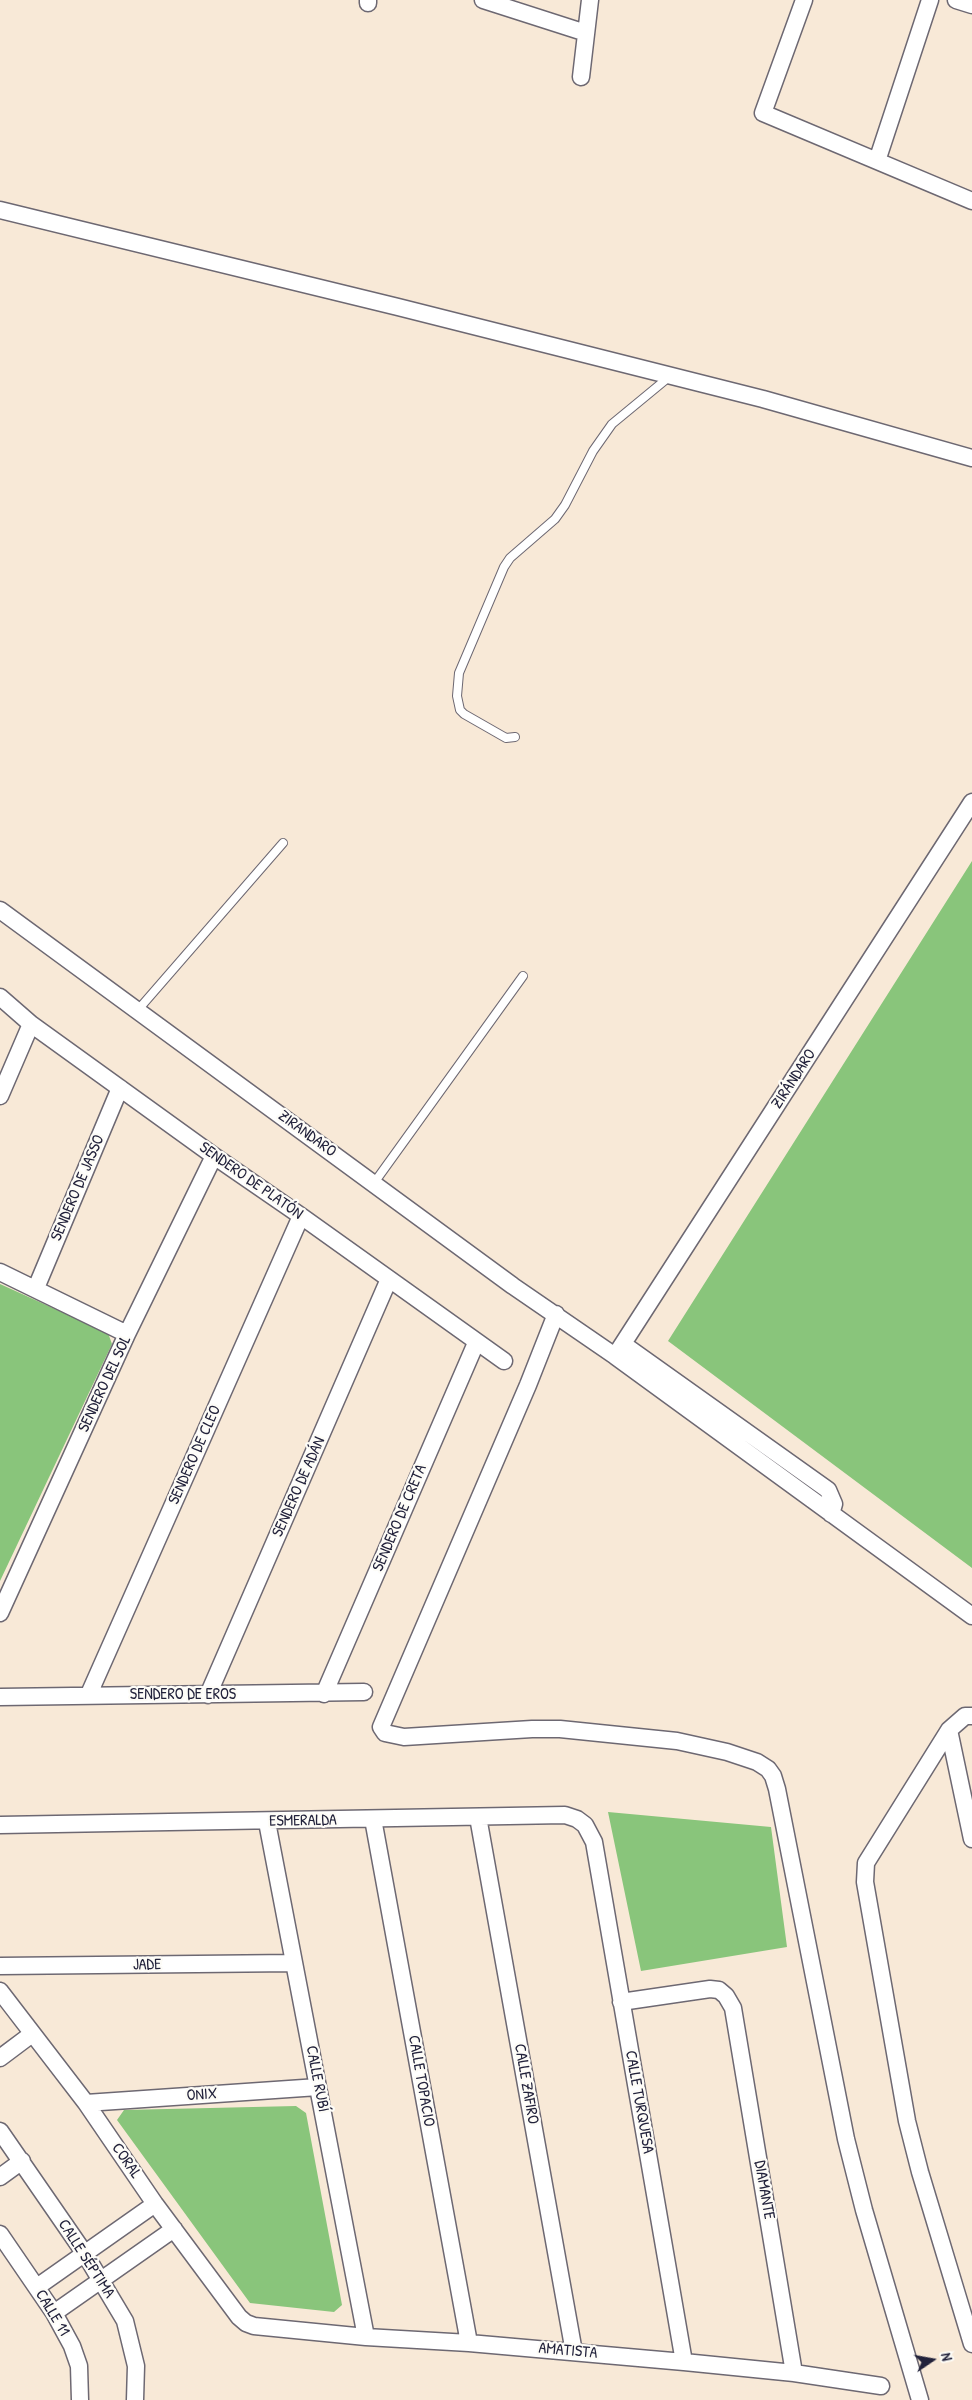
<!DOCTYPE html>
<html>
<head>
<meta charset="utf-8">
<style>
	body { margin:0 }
	#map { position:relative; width:972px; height:2400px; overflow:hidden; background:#f8e9d7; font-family:"Patrick Hand",sans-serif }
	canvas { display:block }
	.north { position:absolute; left:907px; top:2335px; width:50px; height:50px; -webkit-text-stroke:4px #fdfcf7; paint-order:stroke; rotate:78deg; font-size:14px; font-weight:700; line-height:20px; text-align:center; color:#22223b }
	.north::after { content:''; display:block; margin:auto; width:18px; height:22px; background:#22223b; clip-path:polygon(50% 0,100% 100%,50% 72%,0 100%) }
</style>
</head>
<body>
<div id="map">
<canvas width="972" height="2400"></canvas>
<div class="north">N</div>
</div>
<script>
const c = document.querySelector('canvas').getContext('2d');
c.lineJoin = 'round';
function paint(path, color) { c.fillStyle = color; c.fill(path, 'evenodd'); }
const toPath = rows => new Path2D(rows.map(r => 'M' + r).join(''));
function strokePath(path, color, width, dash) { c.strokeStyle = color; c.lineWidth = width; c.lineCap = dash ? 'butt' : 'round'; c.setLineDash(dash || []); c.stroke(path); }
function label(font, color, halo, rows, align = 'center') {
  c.font = font + ' "Patrick Hand",sans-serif'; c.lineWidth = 4.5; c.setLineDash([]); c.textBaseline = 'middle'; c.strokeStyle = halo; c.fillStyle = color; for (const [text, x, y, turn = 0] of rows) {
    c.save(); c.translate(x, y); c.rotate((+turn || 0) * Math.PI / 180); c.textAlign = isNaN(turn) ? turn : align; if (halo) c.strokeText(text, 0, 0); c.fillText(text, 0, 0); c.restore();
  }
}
const green = toPath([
	[972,861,972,1568,668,1341],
	[0,1284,108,1333,112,1344,0,1581],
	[608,1812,771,1827,787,1947,641,1971],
	[296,2106,306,2113,342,2305,334,2312,250,2303,117,2120,124,2110]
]);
const lane = toPath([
	[515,737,506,738,464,714,460,710,457,696,459,673,504,567,510,558,555,519,565,505,593,451,612,424,669,377],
	[137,1011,283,843],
	[374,1183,523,976]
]);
const street = toPath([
	[483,0,586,33],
	[804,0,763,113,972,201],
	[956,0,972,5],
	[368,3,368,0],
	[581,77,590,0],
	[877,161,930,0],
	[0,210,398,307,763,399,972,458],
	[0,910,513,1286,615,1356,972,1616],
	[0,997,31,1024,214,1156,301,1216,504,1361],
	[0,1096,31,1024],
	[0,1272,127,1334],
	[36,1288,120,1088],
	[556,1314,528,1385,381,1727,385,1733,404,1737,532,1729,560,1729,677,1741,727,1752,757,1762,768,1769,773,1776,777,1789,846,2139,864,2210,920,2400],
	[623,1344,828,1490,834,1504,831,1514],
	[615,1356,972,802],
	[0,1613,127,1334,214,1156],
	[89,1694,301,1216],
	[324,1694,476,1343],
	[208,1695,389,1279],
	[0,1697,364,1692],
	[972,1716,965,1716,949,1730,866,1863,865,1882,907,2121,920,2172,972,2344],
	[949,1730,972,1839],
	[478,1817,574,2352],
	[373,1819,469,2343],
	[267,1822,366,2337],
	[0,1825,565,1815,577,1819,585,1825,594,1842,684,2362],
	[0,1966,294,1963],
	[0,1991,86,2103,155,2204,239,2317,246,2323,254,2326,366,2337,469,2343,684,2362,794,2373,881,2386],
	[621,2002,710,1989,719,1990,726,1996,733,2008,794,2373],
	[0,2058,32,2034],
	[86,2103,318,2087],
	[0,2131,85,2254,125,2321,136,2366,135,2400],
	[0,2177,22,2161],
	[0,2234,54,2313,72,2346,79,2366,80,2400],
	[37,2287,155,2204],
	[54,2313,174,2229]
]);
const streetNames = [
	["ZIRÁNDARO",794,1079,-57],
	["ZIRANDARO",307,1134,36],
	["SENDERO DE PLATÓN",251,1181,35],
	["SENDERO DE JASSO",78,1188,-67],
	["SENDERO DEL SOL",105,1384,-65],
	["SENDERO DE CLEO",195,1455,-66],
	["SENDERO DE ADÁN",299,1487,-66],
	["SENDERO DE CRETA",400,1518,-67],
	["SENDERO DE EROS",183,1695],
	["ESMERALDA",303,1821,-1],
	["JADE",147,1965,-1],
	["CALLE RUBÍ",317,2079,79],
	["CALLE TOPACIO",421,2081,80],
	["CALLE ZAFIRO",526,2084,80],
	["ONIX",202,2095,-4],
	["CALLE TURQUESA",639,2102,80],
	["CORAL",126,2161,55],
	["DIAMANTE",764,2190,80],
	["CALLE SÉPTIMA",86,2259,57],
	["CALLE 11",52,2313,59],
	["AMATISTA",568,2351,5]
];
paint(green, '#89c57b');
strokePath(lane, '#6d6872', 10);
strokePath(street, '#6d6872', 19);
strokePath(lane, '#fff', 8);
strokePath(street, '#fff', 16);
label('16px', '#22223b', '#fdfcf7', streetNames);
</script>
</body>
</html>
